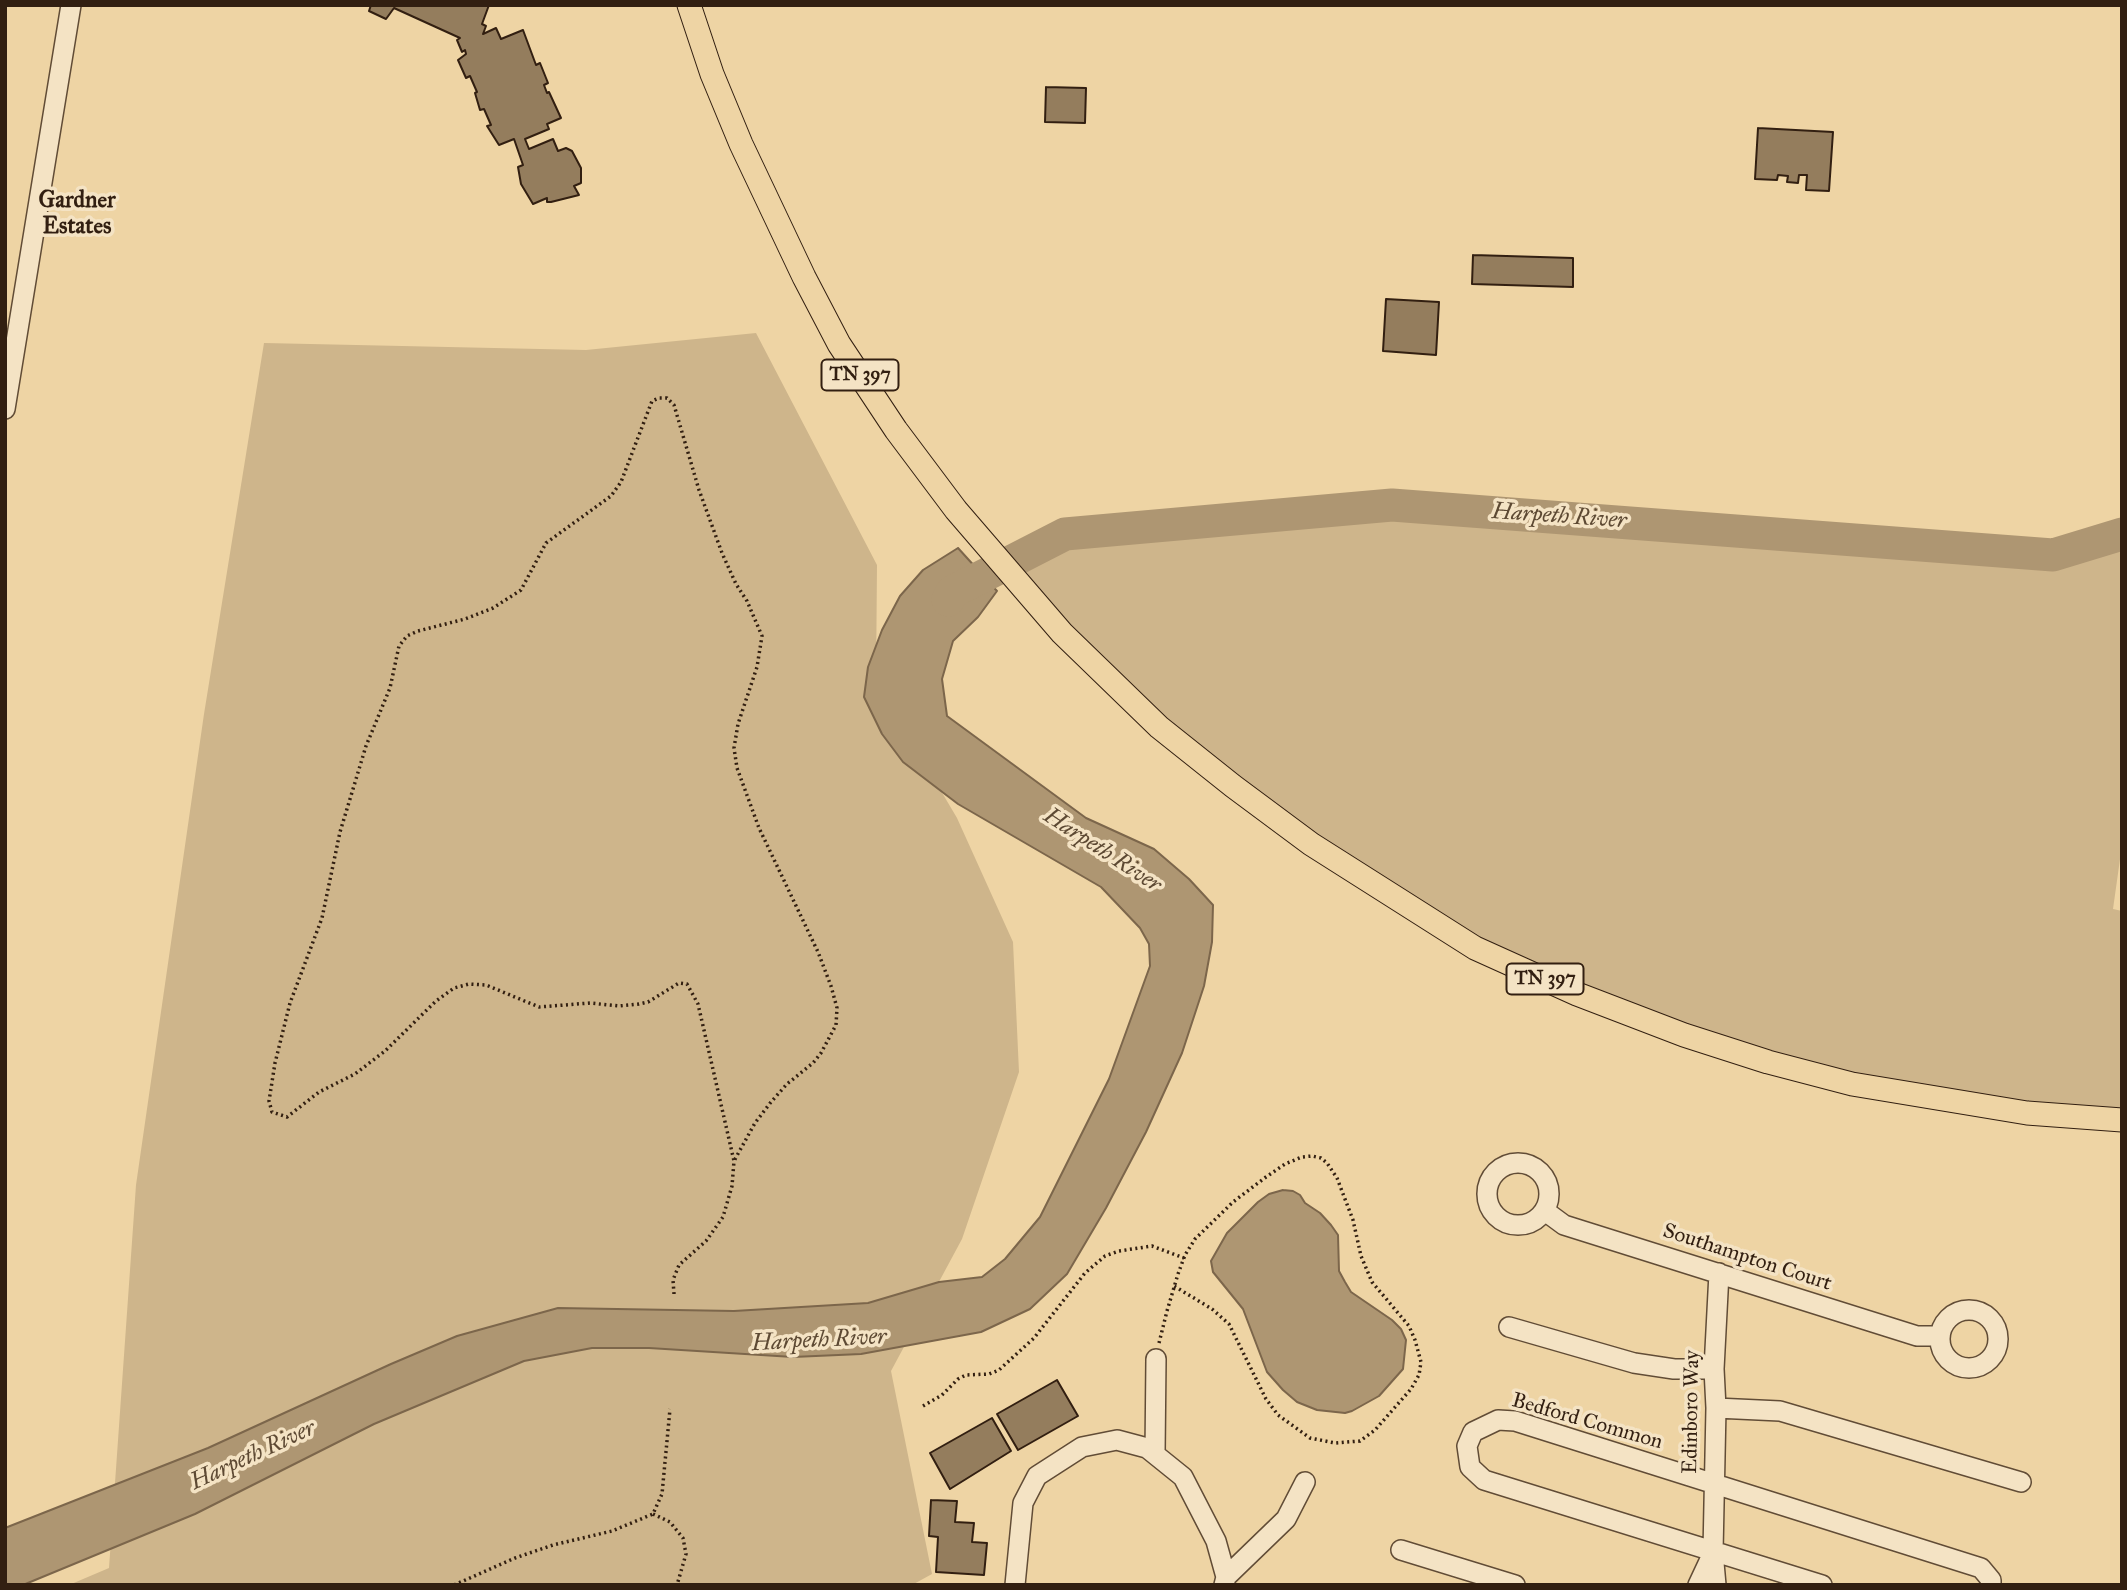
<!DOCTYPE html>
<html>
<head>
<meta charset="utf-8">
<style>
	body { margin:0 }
	#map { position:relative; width:2127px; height:1590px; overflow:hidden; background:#eed4a4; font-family:"IM FELL Great Primer",serif }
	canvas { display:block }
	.frame { position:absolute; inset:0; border:7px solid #321f11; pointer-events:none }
</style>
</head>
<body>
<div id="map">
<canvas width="2127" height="1590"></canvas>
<div class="frame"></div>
</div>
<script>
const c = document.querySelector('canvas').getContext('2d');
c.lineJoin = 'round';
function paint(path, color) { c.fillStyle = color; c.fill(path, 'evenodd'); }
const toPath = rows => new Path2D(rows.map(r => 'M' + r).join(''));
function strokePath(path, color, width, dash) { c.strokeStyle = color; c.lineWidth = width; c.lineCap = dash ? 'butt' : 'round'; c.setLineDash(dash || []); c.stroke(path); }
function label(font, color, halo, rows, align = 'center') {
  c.font = font + ' "IM FELL Great Primer",serif'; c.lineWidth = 7; c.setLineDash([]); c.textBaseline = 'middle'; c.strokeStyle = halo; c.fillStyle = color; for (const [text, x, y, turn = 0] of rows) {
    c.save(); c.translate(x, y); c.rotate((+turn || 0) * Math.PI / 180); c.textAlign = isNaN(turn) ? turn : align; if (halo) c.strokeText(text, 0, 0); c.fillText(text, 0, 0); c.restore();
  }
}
const green = toPath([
	[756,333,877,565,876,681,957,818,1013,942,1019,1072,962,1239,891,1371,932,1574,912,1585,69,1585,109,1568,136,1185,204,714,264,343,586,350],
	[1392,505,2053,555,2122,534,2122,845,2113,909,2122,911,2122,1120,1852,1084,1475,948,1233,786,1006,568,1065,534]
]);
const water = toPath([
	[958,548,997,591,978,617,953,641,942,679,947,716,1086,818,1154,849,1189,879,1213,905,1212,942,1204,986,1182,1053,1146,1132,1106,1208,1067,1274,1030,1309,981,1332,861,1354,793,1357,649,1348,592,1348,524,1361,374,1424,195,1514,23,1585,5,1585,5,1528,208,1448,391,1364,457,1336,558,1308,734,1311,868,1303,939,1282,982,1277,1005,1259,1040,1217,1109,1079,1150,966,1149,944,1140,928,1101,887,958,804,903,762,882,734,864,697,868,667,882,630,900,596,923,570,958,548],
	[1283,1190,1293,1191,1300,1195,1305,1203,1320,1213,1331,1225,1338,1235,1339,1271,1345,1282,1351,1292,1392,1320,1401,1329,1406,1340,1403,1369,1379,1396,1352,1411,1345,1413,1317,1410,1297,1402,1283,1390,1267,1372,1243,1309,1213,1272,1211,1261,1227,1233,1258,1202,1269,1194,1283,1190]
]);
const river = toPath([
	[948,600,952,592,1065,534,1392,505,2053,555,2122,534]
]);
const building = toPath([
	[371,5,489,5,482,24,486,26,483,34,496,28,501,39,523,30,536,65,540,63,548,83,544,85,547,93,549,92,561,118,547,124,549,129,525,139,529,149,553,139,558,151,566,148,572,151,581,168,581,183,574,186,579,195,551,202,547,202,547,198,533,204,521,184,518,167,523,165,514,139,499,145,487,126,491,125,484,109,480,110,475,93,477,92,470,76,466,78,458,60,466,54,465,50,462,52,457,40,460,38,394,8,386,19,369,11,371,5],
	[1046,87,1086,88,1085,123,1045,122,1046,87],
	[1758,128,1833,132,1829,191,1806,190,1807,175,1799,175,1798,183,1787,182,1788,176,1778,175,1777,180,1755,179,1758,128],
	[1473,255,1573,258,1573,287,1472,284,1473,255],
	[1386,299,1439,302,1436,355,1383,351,1386,299],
	[1057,1380,1078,1416,1018,1450,997,1414,1057,1380],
	[992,1418,1011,1451,950,1489,930,1453,992,1418],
	[931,1500,957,1501,955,1522,974,1523,972,1542,987,1543,984,1575,936,1572,938,1537,929,1536,931,1500]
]);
const path = toPath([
	[674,1294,673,1280,679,1265,706,1241,723,1217,732,1186,734,1161,698,1004,687,984,679,983,648,1002,639,1004,619,1006,590,1003,539,1007,486,985,469,984,454,988,436,1001,385,1051,355,1074,319,1092,287,1117,272,1112,269,1101,275,1063,290,1003,322,918,340,832,366,746,390,688,399,646,407,636,418,631,465,619,493,608,521,590,546,543,611,496,621,482,652,401,659,398,667,398,674,405,699,490,722,553,736,584,747,601,762,636,757,667,738,724,734,748,737,768,759,828,818,952,831,986,837,1008,836,1025,821,1053,813,1063,787,1084,771,1102,755,1123,734,1161],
	[1159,1343,1167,1311,1178,1274,1185,1255,1195,1239,1233,1202,1266,1177,1285,1164,1302,1157,1312,1156,1321,1158,1327,1163,1337,1178,1353,1220,1361,1256,1372,1282,1409,1326,1415,1340,1421,1362,1419,1375,1411,1389,1375,1430,1360,1441,1335,1443,1310,1438,1278,1415,1266,1399,1229,1324,1212,1309,1174,1286],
	[923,1406,942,1395,958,1379,966,1375,989,1374,999,1370,1034,1338,1085,1273,1105,1256,1119,1251,1152,1246,1184,1258],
	[653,1514,670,1522,683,1538,686,1554,677,1585],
	[454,1585,515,1558,553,1545,612,1531,653,1514,662,1494,670,1409]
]);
const minor = toPath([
	[5,409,71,5],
	'1487 1194a31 31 0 1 1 62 0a31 31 0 1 1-62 0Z',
	[1545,1211,1564,1225,1917,1336,1940,1336],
	'1940 1339a29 29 0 1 1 58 0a29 29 0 1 1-58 0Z',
	[1509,1327,1634,1363,1674,1369,1714,1369],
	[1716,1408,1780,1411,2021,1482],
	[1155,1454,1156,1359],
	[1401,1550,1515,1585],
	[1226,1577,1286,1519,1305,1482],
	[1015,1585,1023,1503,1037,1476,1082,1447,1117,1440,1147,1448,1183,1477,1216,1541,1226,1577,1224,1585],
	[1698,1585,1713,1553],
	[1716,1585,1713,1552,1716,1408,1714,1369,1719,1273],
	[1822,1585,1484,1480,1470,1467,1467,1446,1473,1432,1498,1420,1515,1421,1981,1568,1991,1580,1991,1585]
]);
const major = toPath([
	[689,5,712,74,741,144,804,277,839,344,896,430,956,510,1062,633,1159,727,1233,786,1311,844,1475,948,1577,994,1684,1035,1768,1062,1852,1084,2027,1113,2122,1120]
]);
const shields = [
	[860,375,77],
	[1545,979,77]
];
const shieldNames = [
	["TN 397",860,375],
	["TN 397",1545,979]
];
const streetNames = [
	["Southampton Court",1747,1258,18],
	["Edinboro Way",1692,1412,-89],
	["Bedford Common",1587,1422,16]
];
const neighbourhoodNames = [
	["Gardner",77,201],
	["Estates",77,227]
];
const waterNames = [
	["Harpeth River",1559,517,4],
	["Harpeth River",1102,851,33],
	["Harpeth River",819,1341,-3],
	["Harpeth River",253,1456,-25]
];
paint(green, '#ceb58b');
paint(water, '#ae9672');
strokePath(water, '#7c664b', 2);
strokePath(river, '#ae9672', 33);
paint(building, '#947d5d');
strokePath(building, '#321f11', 2);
strokePath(minor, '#614c36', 22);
strokePath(major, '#321f11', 25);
strokePath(path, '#321f11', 3.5, [2, 3.5]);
strokePath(minor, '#f4e3c4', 19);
strokePath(major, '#eed4a4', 23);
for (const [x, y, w] of shields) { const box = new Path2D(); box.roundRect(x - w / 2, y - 15.5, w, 31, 5); c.fillStyle = '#f4e3c4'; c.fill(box); strokePath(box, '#321f11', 2); }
label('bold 19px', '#321f11', null, shieldNames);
label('21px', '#321f11', '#f4e3c4', streetNames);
label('bold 23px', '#321f11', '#f4e3c4', neighbourhoodNames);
label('italic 23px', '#5d4933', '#f4e3c4', waterNames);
</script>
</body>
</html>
